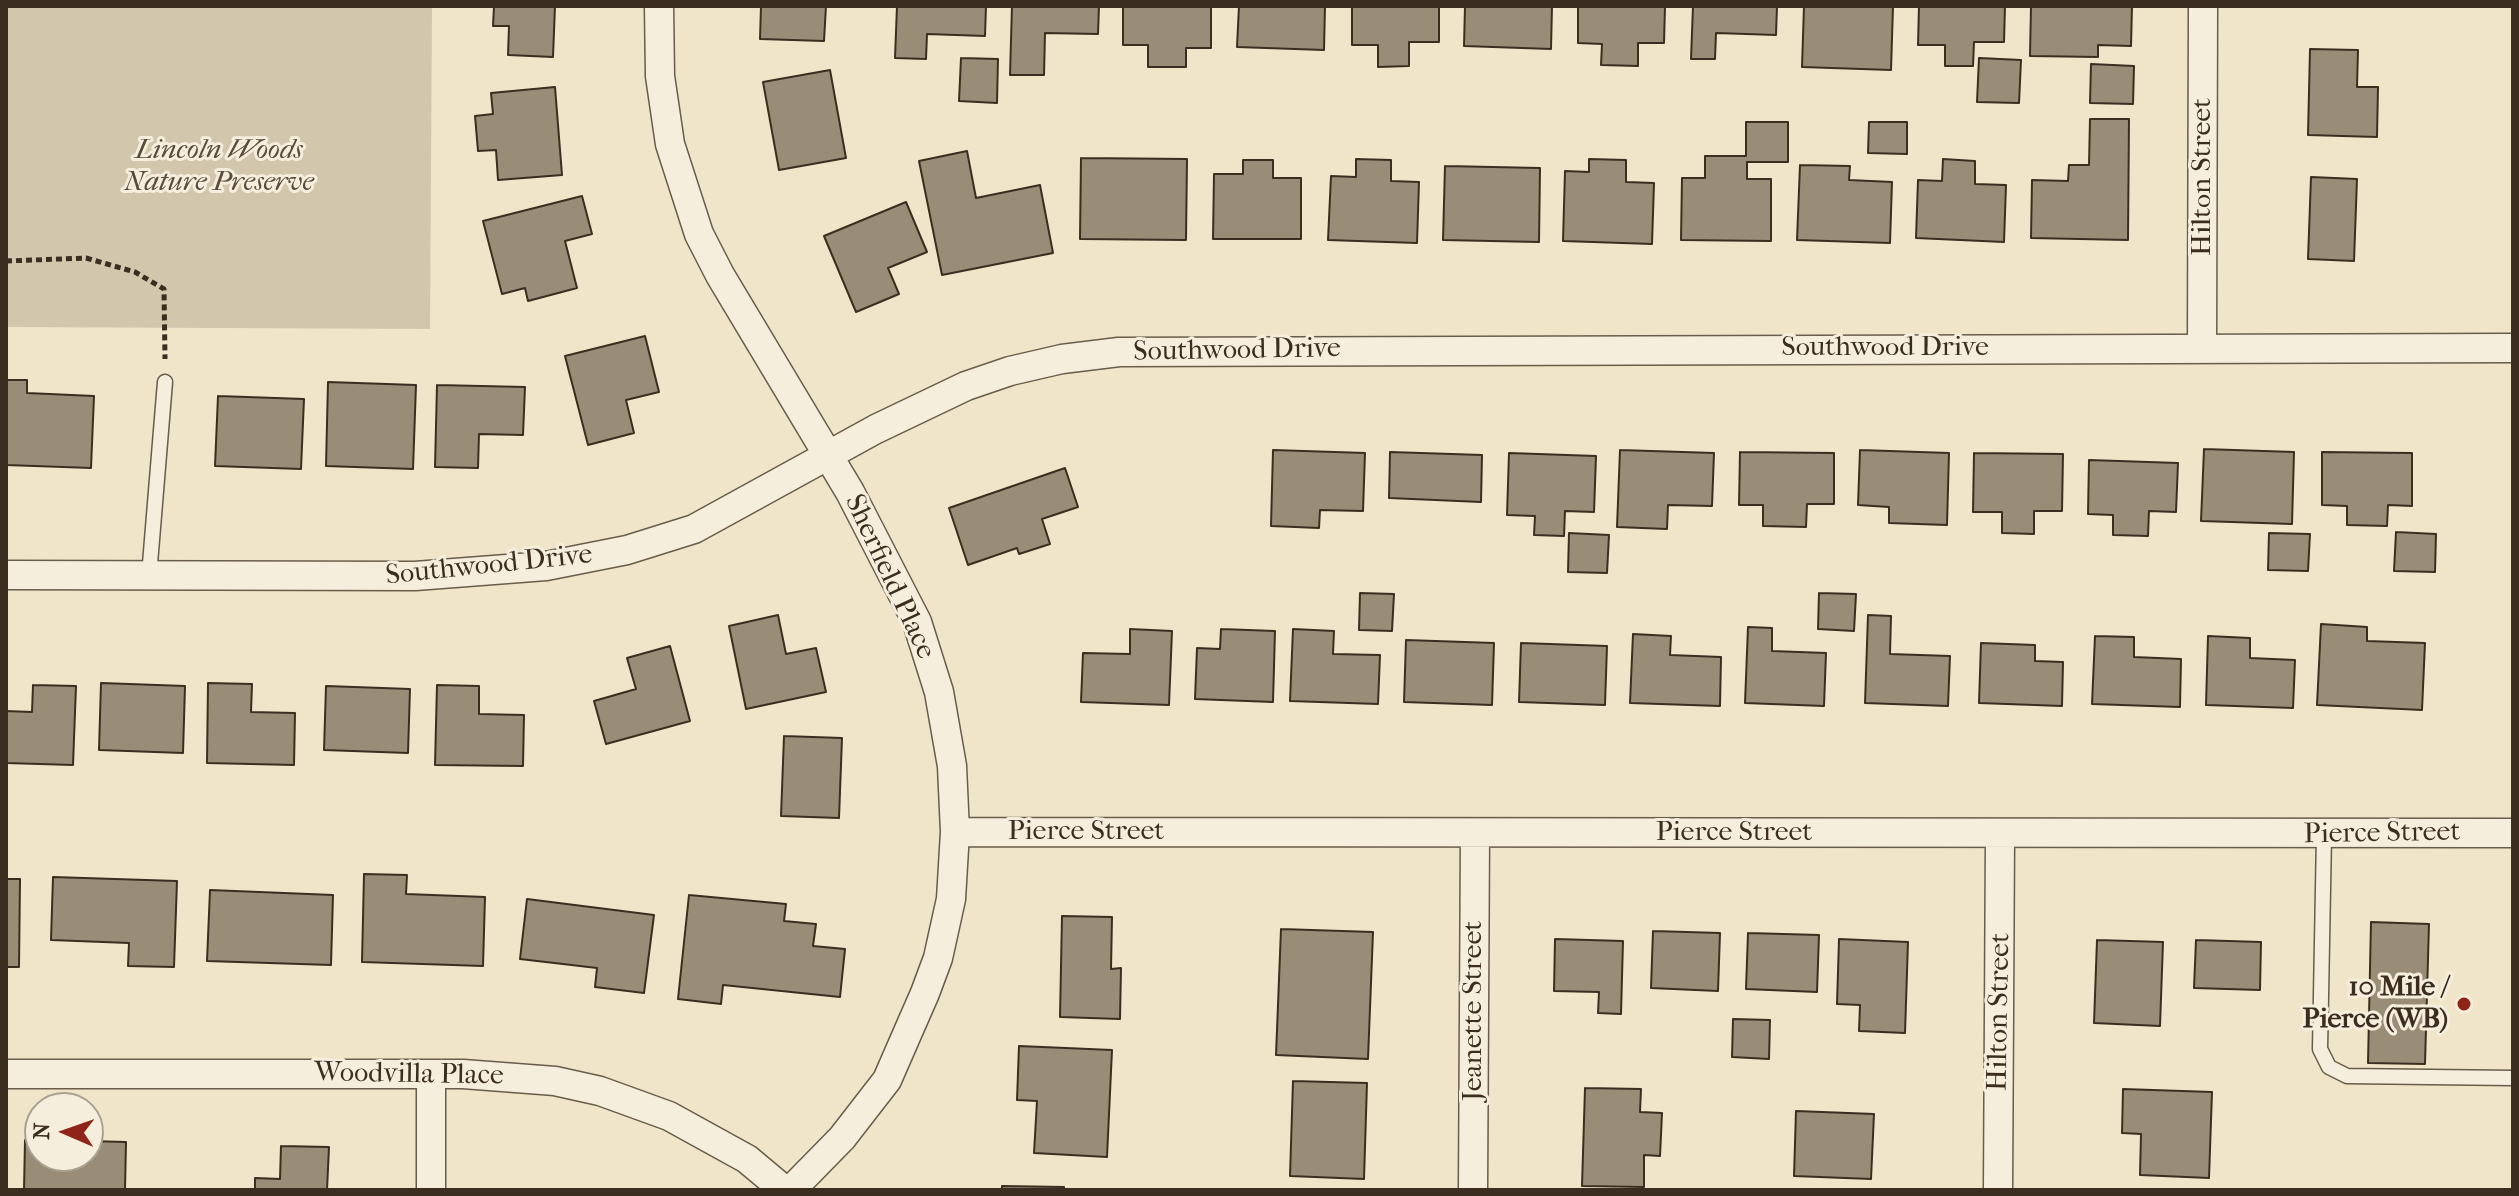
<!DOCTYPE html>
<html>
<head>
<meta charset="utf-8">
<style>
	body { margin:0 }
	#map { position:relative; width:2519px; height:1196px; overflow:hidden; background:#f1e5c9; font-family:"IM FELL French Canon",serif }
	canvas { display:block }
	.frame { position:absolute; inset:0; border:8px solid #3b2e20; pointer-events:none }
	.north { position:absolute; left:24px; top:1092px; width:80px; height:80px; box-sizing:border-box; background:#f6eedc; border:2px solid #aba191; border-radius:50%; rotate:272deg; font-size:22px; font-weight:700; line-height:32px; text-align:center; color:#3b2e20 }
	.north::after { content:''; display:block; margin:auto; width:28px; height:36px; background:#8f2418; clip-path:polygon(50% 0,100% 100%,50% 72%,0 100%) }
</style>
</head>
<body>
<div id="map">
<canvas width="2519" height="1196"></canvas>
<div class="frame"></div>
<div class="north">N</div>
</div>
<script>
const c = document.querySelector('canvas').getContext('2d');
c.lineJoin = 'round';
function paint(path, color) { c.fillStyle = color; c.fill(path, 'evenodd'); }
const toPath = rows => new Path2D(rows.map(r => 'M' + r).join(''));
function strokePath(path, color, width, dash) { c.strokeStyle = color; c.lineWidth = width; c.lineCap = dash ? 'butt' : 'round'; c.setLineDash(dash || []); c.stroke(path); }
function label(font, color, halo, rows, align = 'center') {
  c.font = font + ' "IM FELL French Canon",serif'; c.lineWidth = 6; c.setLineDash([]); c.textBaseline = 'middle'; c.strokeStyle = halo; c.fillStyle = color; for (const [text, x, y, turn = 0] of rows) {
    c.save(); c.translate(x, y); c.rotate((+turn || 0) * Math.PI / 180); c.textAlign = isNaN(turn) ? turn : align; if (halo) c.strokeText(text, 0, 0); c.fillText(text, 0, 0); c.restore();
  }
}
const green = toPath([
	[6,6,432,6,430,329,6,327]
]);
const building = toPath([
	[481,6,555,6,553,57,508,55,509,26,493,26,494,6,481,6],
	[761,6,826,6,824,41,760,39,761,6],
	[897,6,986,6,985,36,927,34,926,59,895,58,897,6],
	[1012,6,1099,6,1098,34,1045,33,1044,75,1010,75,1012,6],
	[1123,6,1211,6,1211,48,1186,48,1186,67,1148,67,1148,45,1123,45,1123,6],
	[1239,6,1325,6,1324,50,1237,47,1239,6],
	[1352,6,1439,6,1439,42,1409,42,1409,66,1378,67,1378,45,1352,45,1352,6],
	[1465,6,1552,6,1551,49,1464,46,1465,6],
	[1578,6,1665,6,1664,43,1638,43,1638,66,1601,65,1602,44,1578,43,1578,6],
	[1693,6,1777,6,1776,35,1716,33,1715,59,1691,59,1693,6],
	[1804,6,1893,6,1891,70,1802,67,1804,6],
	[1919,6,2005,6,2004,42,1974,42,1973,66,1945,66,1945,45,1918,45,1919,6],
	[2031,6,2132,6,2131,46,2098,45,2098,57,2030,56,2031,6],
	[2310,49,2358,50,2357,87,2378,87,2377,137,2308,135,2310,49],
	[961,58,998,59,997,103,959,101,961,58],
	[1979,58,2021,60,2019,103,1977,102,1979,58],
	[2091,64,2134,66,2133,104,2090,103,2091,64],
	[830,70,846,158,779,170,763,82,830,70],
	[555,87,562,175,498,180,496,150,478,151,475,116,493,114,491,93,555,87],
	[2090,119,2129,119,2128,240,2031,238,2032,180,2068,181,2069,165,2089,165,2090,119],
	[1746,122,1788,122,1788,162,1747,162,1747,179,1771,179,1771,241,1681,240,1682,178,1705,178,1705,156,1746,156,1746,122],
	[1869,122,1907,122,1907,154,1868,153,1869,122],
	[967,151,976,198,1040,185,1053,253,942,275,919,161,967,151],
	[1081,158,1187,159,1186,240,1080,239,1081,158],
	[1356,159,1391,160,1391,181,1419,182,1417,243,1328,240,1331,176,1356,177,1356,159],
	[1589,159,1626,160,1626,182,1654,183,1652,244,1563,241,1565,171,1589,172,1589,159],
	[1943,159,1975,161,1975,184,2006,185,2004,242,1916,238,1918,180,1942,181,1943,159],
	[1243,160,1273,160,1273,178,1301,178,1301,239,1213,239,1214,174,1243,174,1243,160],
	[1800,165,1850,166,1849,180,1892,182,1890,243,1797,240,1800,165],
	[1445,166,1540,168,1539,242,1443,240,1445,166],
	[2311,177,2357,179,2354,261,2308,259,2311,177],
	[582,196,592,234,565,241,577,288,528,301,525,288,502,294,483,221,582,196],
	[906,202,927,252,888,268,899,294,856,312,824,236,906,202],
	[645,336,659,392,626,400,634,433,588,445,565,356,645,336],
	[6,380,27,380,27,393,94,396,91,468,6,465,6,380],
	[328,382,416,385,413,469,326,466,328,382],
	[437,385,525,387,523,435,479,434,478,468,435,467,437,385],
	[218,396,304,399,301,469,215,466,218,396],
	[2204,449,2294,452,2292,524,2201,521,2204,449],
	[1273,450,1365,453,1363,511,1320,510,1319,528,1271,526,1273,450],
	[1620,450,1714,453,1712,506,1668,505,1667,529,1617,527,1620,450],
	[1860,450,1949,453,1947,525,1889,523,1889,507,1858,505,1860,450],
	[1390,452,1482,455,1481,502,1389,498,1390,452],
	[1740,452,1834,453,1834,504,1807,504,1806,527,1763,526,1763,505,1739,505,1740,452],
	[2322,452,2412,453,2412,506,2388,505,2387,526,2347,525,2347,506,2322,505,2322,452],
	[1509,453,1596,456,1594,512,1565,511,1564,536,1534,535,1535,516,1507,515,1509,453],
	[1974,453,2063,454,2062,511,2034,511,2034,534,2002,533,2002,512,1973,512,1974,453],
	[2089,460,2178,463,2176,512,2149,511,2148,536,2113,535,2113,515,2088,514,2089,460],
	[1065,468,1078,507,1042,519,1050,544,1019,554,1017,548,968,565,949,508,1065,468],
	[2396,532,2436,534,2435,572,2394,571,2396,532],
	[1569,533,1609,535,1607,573,1568,572,1569,533],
	[2269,533,2310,534,2308,571,2268,570,2269,533],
	[1360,593,1394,594,1392,631,1359,630,1360,593],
	[1819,593,1856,594,1854,631,1818,629,1819,593],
	[778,615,786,654,816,648,826,692,746,709,729,626,778,615],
	[1868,615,1891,616,1890,654,1950,656,1948,706,1865,703,1868,615],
	[2321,624,2367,627,2367,641,2425,643,2422,710,2317,705,2321,624],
	[1748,627,1772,628,1772,651,1826,653,1824,706,1745,703,1748,627],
	[1130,629,1172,631,1169,705,1081,702,1083,653,1130,654,1130,629],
	[1221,629,1275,631,1273,702,1195,699,1197,648,1220,649,1221,629],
	[1293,629,1334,631,1333,654,1380,655,1378,704,1290,701,1293,629],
	[1633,634,1671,636,1670,655,1721,657,1720,706,1630,703,1633,634],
	[2095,636,2134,637,2134,657,2181,659,2180,707,2092,704,2095,636],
	[2208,636,2250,638,2250,658,2295,660,2293,708,2206,705,2208,636],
	[1406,640,1494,643,1492,705,1404,702,1406,640],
	[1521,643,1607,646,1605,705,1519,702,1521,643],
	[1981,643,2035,645,2035,661,2063,662,2062,706,1979,703,1981,643],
	[670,646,690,721,606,744,594,701,636,689,627,658,670,646],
	[101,683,185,686,183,753,99,750,101,683],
	[208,683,252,684,251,712,295,713,294,765,207,763,208,683],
	[33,685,76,686,73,765,6,763,6,711,32,712,33,685],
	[437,685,479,686,479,714,524,715,523,766,435,765,437,685],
	[326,686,410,689,408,753,324,750,326,686],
	[784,736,842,738,839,818,781,816,784,736],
	[364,874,407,875,406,894,485,897,483,966,362,962,364,874],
	[53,877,177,881,174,967,128,966,129,943,51,940,53,877],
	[6,879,20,879,19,967,6,967,6,879],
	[210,890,333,895,331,965,207,961,210,890],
	[689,895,786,904,784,921,816,924,813,946,845,949,840,997,723,985,721,1004,678,999,689,895],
	[527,899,654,915,644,993,595,987,597,968,520,959,527,899],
	[1062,916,1112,917,1111,969,1121,968,1120,1019,1060,1017,1062,916],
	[2371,922,2429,924,2425,1064,2368,1063,2371,922],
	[1281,929,1373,932,1368,1059,1276,1055,1281,929],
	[1653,931,1720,933,1718,991,1651,988,1653,931],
	[1748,933,1819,935,1817,992,1746,989,1748,933],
	[1555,939,1623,941,1621,1014,1598,1013,1599,992,1554,991,1555,939],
	[1839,939,1908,942,1905,1033,1859,1031,1860,1005,1837,1004,1839,939],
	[2097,940,2163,942,2160,1026,2094,1023,2097,940],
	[2196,940,2261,942,2260,990,2194,988,2196,940],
	[1733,1019,1770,1020,1769,1059,1732,1057,1733,1019],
	[1019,1046,1112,1050,1107,1157,1034,1153,1037,1101,1017,1100,1019,1046],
	[1293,1081,1367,1083,1364,1179,1290,1176,1293,1081],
	[1585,1088,1641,1089,1640,1112,1662,1113,1660,1156,1644,1155,1644,1187,1582,1186,1585,1088],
	[2123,1089,2212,1092,2209,1178,2140,1175,2141,1134,2122,1133,2123,1089],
	[1796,1111,1874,1114,1871,1179,1794,1176,1796,1111],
	[25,1140,40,1140,40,1156,88,1156,88,1141,126,1142,125,1190,24,1190,25,1140],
	[281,1146,329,1147,327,1190,255,1190,255,1178,280,1179,281,1146],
	[1002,1186,1064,1187,1064,1190,1002,1190,1002,1186]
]);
const path = toPath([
	[6,261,86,258,135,272,164,289,165,359]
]);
const lane = toPath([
	[149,576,165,382],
	[2324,835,2320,1049,2329,1067,2347,1076,2513,1078]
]);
const street = toPath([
	[659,6,660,76,670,144,699,234,720,275,850,492,917,622,939,692,952,766,955,832,951,899,938,958,925,993,887,1080,842,1138,791,1190],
	[2202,347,2203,6],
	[6,575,415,576,546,566,627,550,694,529,876,429,966,386,1010,371,1062,359,1119,352,2513,348],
	[955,832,2513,833],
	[6,1074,463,1074,555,1081,600,1091,669,1116,747,1159,784,1190],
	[431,1190,431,1074],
	[1473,1190,1475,833],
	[1998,1190,2000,834]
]);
const markers = [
	[2464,1004,8,"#8f2418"]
];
const parkNames = [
	["Lincoln Woods",219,151],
	["Nature Preserve",219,183]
];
const streetNames = [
	["Hilton Street",2203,177,-90],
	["Southwood Drive",1885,348],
	["Southwood Drive",1237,351,-1],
	["Southwood Drive",489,566,-6],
	["Sherfield Place",889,577,65],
	["Pierce Street",1086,832],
	["Pierce Street",1734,833],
	["Pierce Street",2382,834,-1],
	["Jeanette Street",1474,1011,-90],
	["Hilton Street",2000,1012,-89],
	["Woodvilla Place",409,1075,1]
];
const poiNames = [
	["10 Mile /",2448,988],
	["Pierce (WB)",2448,1020]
];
paint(green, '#d2c6ac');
paint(building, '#9a8d78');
strokePath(building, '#3b2e20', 2);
strokePath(lane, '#685c4a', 17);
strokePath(street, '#685c4a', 31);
strokePath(path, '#3b2e20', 5, [6, 4]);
strokePath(lane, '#f6eedc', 14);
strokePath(street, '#f6eedc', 28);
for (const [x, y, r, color] of markers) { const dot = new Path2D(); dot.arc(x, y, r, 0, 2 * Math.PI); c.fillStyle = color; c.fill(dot); strokePath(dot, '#f6eedc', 3); }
label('italic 28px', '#594c3c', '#f6eedc', parkNames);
label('28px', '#3b2e20', '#f6eedc', streetNames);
label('bold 28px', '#3b2e20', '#f6eedc', poiNames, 'right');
</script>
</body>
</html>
